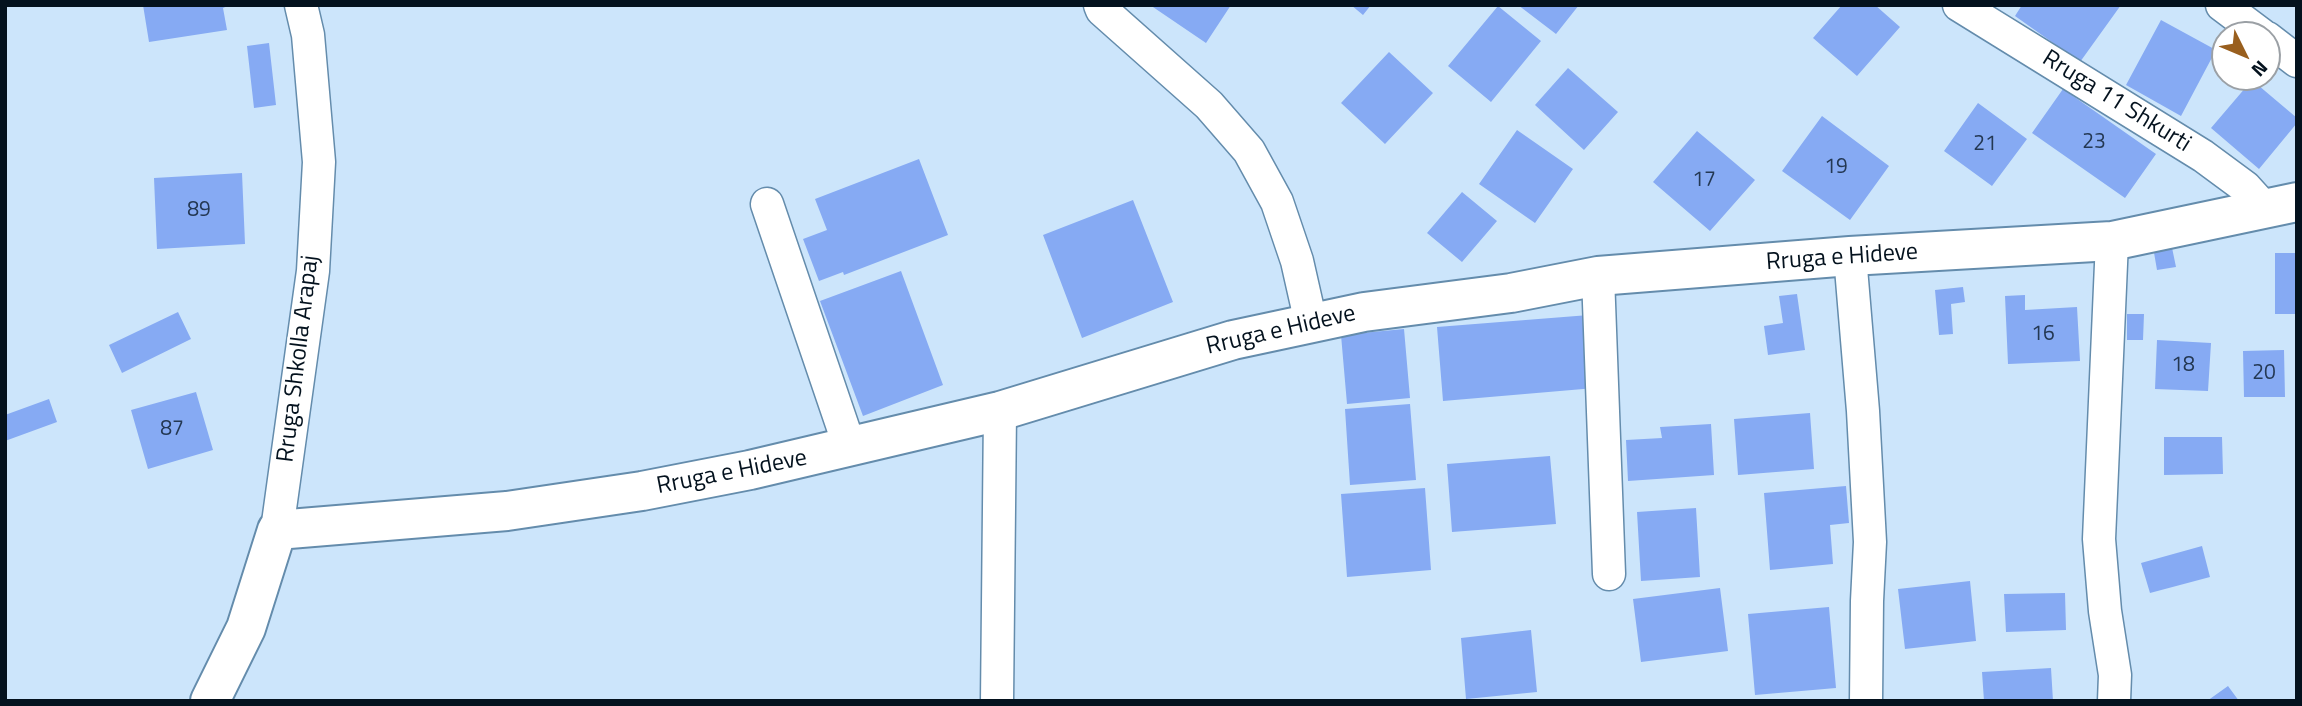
<!DOCTYPE html>
<html>
<head>
<meta charset="utf-8">
<style>
	body { margin:0 }
	#map { position:relative; width:2302px; height:706px; overflow:hidden; background:#cce5fb; font-family:"Titillium Web",sans-serif }
	canvas { display:block }
	.frame { position:absolute; inset:0; border:7px solid #04121e; pointer-events:none }
	.north { position:absolute; left:2211px; top:21px; width:70px; height:70px; box-sizing:border-box; background:#fff; border:2px solid #9ba0a5; border-radius:50%; rotate:133deg; font-size:19px; font-weight:700; line-height:28px; text-align:center; color:#04121e }
	.north::after { content:''; display:block; margin:auto; width:24px; height:32px; background:#995f1e; clip-path:polygon(50% 0,100% 100%,50% 72%,0 100%) }
</style>
</head>
<body>
<div id="map">
<canvas width="2302" height="706"></canvas>
<div class="frame"></div>
<div class="north">N</div>
</div>
<script>
const c = document.querySelector('canvas').getContext('2d');
c.lineJoin = 'round';
function paint(path, color) { c.fillStyle = color; c.fill(path, 'evenodd'); }
const toPath = rows => new Path2D(rows.map(r => 'M' + r).join(''));
function strokePath(path, color, width, dash) { c.strokeStyle = color; c.lineWidth = width; c.lineCap = dash ? 'butt' : 'round'; c.setLineDash(dash || []); c.stroke(path); }
function label(font, color, halo, rows, align = 'center') {
  c.font = font + ' "Titillium Web",sans-serif'; c.lineWidth = 5; c.setLineDash([]); c.textBaseline = 'middle'; c.strokeStyle = halo; c.fillStyle = color; for (const [text, x, y, turn = 0] of rows) {
    c.save(); c.translate(x, y); c.rotate((+turn || 0) * Math.PI / 180); c.textAlign = isNaN(turn) ? turn : align; if (halo) c.strokeText(text, 0, 0); c.fillText(text, 0, 0); c.restore();
  }
}
const building = toPath([
	[143,5,230,5,223,8,227,30,149,42],
	[1150,5,1231,5,1206,43],
	[1351,5,1371,5,1363,15],
	[1518,5,1579,5,1556,34],
	[1842,5,1875,5,1900,27,1857,76,1813,38],
	[2022,5,2121,5,2080,62,2015,16],
	[1498,6,1541,41,1491,102,1448,66],
	[2161,20,2216,50,2181,116,2126,85],
	[269,43,276,105,254,108,247,46],
	[1389,52,1433,93,1385,144,1341,103],
	[1568,68,1618,112,1584,150,1535,105],
	[2252,80,2297,118,2297,123,2259,169,2211,128],
	[2063,89,2156,154,2125,198,2032,133],
	[1978,103,2027,139,1992,186,1944,151],
	[1822,116,1889,166,1850,220,1782,171],
	[1517,130,1573,169,1535,223,1479,184],
	[1697,131,1755,180,1710,231,1653,182],
	[919,159,948,235,844,275,843,272,819,281,803,239,827,230,815,199],
	[242,173,245,244,157,249,154,178],
	[1462,192,1497,221,1462,262,1427,233],
	[1133,200,1173,302,1082,338,1043,235],
	[2170,238,2176,267,2157,270,2152,241],
	[2275,253,2297,253,2297,314,2275,314],
	[901,271,943,385,863,416,820,301],
	[1963,287,1965,302,1951,304,1953,334,1939,335,1935,290],
	[1797,294,1805,350,1768,355,1764,326,1783,323,1779,296],
	[2025,295,2025,310,2077,307,2080,361,2008,364,2005,296],
	[178,312,191,339,122,373,109,345],
	[2127,314,2144,314,2143,340,2127,340],
	[1589,315,1595,388,1443,401,1437,327],
	[1404,329,1410,398,1347,404,1341,335],
	[2157,340,2211,343,2208,391,2155,389],
	[2284,350,2285,397,2244,397,2243,351],
	[196,392,213,450,148,469,131,410],
	[49,399,57,422,5,441,5,415],
	[1410,404,1416,480,1350,485,1345,409],
	[1810,413,1814,469,1738,475,1734,419],
	[1711,424,1714,475,1628,481,1626,440,1662,438,1660,427],
	[2164,437,2222,437,2223,474,2164,475],
	[1550,456,1556,524,1452,532,1447,464],
	[1846,486,1849,523,1830,525,1833,564,1770,570,1764,493],
	[1425,488,1431,570,1347,577,1341,494],
	[1696,508,1700,577,1641,581,1637,512],
	[2202,546,2210,577,2150,593,2141,563],
	[1970,581,1976,641,1905,649,1898,589],
	[1720,588,1728,651,1641,662,1633,599],
	[2065,593,2066,630,2006,632,2004,594],
	[1829,607,1836,688,1755,695,1748,614],
	[1531,630,1537,692,1466,699,1461,638],
	[2051,668,2053,701,1984,701,1982,672],
	[2228,686,2239,701,2207,701]
]);
const minor = toPath([
	[1100,5,1102,10,1209,105,1249,151,1277,202,1297,261,1311,323],
	[1959,5,2203,156,2245,187,2265,209],
	[2222,5,2262,35],
	[2267,38,2297,61],
	[767,204,850,448],
	[2112,241,2099,539,2105,611,2115,675,2114,701],
	[1850,256,1863,411,1870,542,1867,601,1866,701],
	[1598,276,1609,574],
	[277,530,313,271,319,162,308,35,301,5],
	[997,701,1000,411]
]);
const secondary = toPath([
	[210,701,246,628,277,530,507,511,642,491,750,470,1000,411,1233,340,1364,312,1511,293,1598,276,1850,256,2112,241,2297,202]
]);
const numberNames = [
	["23",2094,143],
	["21",1985,145],
	["19",1836,168],
	["17",1704,181],
	["89",199,211],
	["16",2043,335],
	["18",2183,366],
	["20",2264,374],
	["87",172,430]
];
const streetNames = [
	["Rruga 11 Shkurti",2116,102,32],
	["Rruga e Hideve",1842,258,-4],
	["Rruga e Hideve",1281,331,-13],
	["Rruga Shkolla Arapaj",299,359,-83],
	["Rruga e Hideve",732,473,-11]
];
paint(building, '#86aaf3');
strokePath(minor, '#648cac', 35);
strokePath(secondary, '#648cac', 42);
strokePath(minor, '#fff', 32);
strokePath(secondary, '#fff', 38);
label('21px', '#243853', null, numberNames);
label('24px', '#04121e', '#fff', streetNames);
</script>
</body>
</html>
